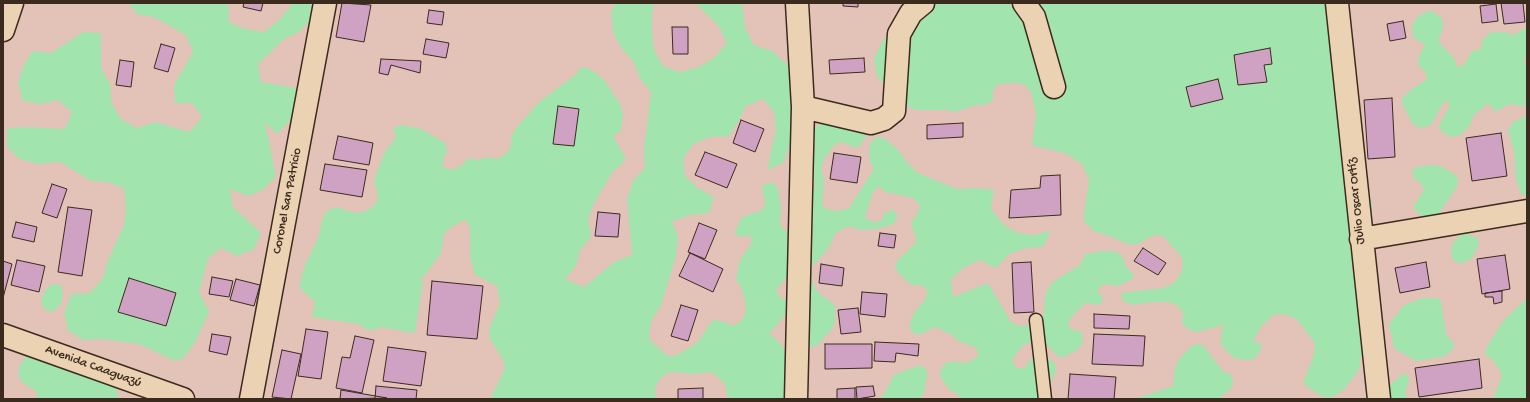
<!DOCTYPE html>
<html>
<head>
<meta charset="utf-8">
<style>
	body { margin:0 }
	#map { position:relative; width:1530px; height:402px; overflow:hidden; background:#e3c3b8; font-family:"Gochi Hand",sans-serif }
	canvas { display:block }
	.frame { position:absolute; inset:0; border:4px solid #3b2a1e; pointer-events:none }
</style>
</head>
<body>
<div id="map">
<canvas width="1530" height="402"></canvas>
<div class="frame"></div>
</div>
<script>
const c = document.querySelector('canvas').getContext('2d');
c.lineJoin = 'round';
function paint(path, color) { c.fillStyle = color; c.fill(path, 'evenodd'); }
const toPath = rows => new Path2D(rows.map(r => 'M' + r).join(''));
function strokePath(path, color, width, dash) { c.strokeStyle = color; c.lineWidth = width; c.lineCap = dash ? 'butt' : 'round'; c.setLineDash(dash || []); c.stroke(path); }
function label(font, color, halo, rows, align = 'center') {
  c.font = font + ' "Gochi Hand",sans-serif'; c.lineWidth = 4; c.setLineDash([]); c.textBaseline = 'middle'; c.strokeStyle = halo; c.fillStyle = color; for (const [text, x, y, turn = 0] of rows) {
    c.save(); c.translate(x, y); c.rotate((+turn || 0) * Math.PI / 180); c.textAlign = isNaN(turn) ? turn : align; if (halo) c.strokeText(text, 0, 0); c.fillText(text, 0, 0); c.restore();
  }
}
const green = toPath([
	[129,3,228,3,229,22,245,29,264,32,279,20,293,3,318,3,312,18,299,32,284,39,258,64,261,82,296,88,303,107,277,134,265,122,276,176,264,189,248,196,230,189,233,207,261,233,254,249,237,256,221,248,208,258,199,292,209,312,194,344,182,359,173,360,139,344,101,339,83,340,68,330,64,313,72,294,90,293,103,278,108,260,124,225,126,207,124,188,107,182,91,181,60,162,38,164,20,159,7,147,7,128,27,127,65,129,72,112,58,100,41,104,23,101,18,83,23,67,32,51,51,53,83,32,101,33,101,68,110,84,112,104,121,119,137,128,155,122,190,132,202,117,192,103,175,103,174,85,193,52,186,35,154,17,137,14],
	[615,3,654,3,652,14,652,32,654,50,663,66,680,72,699,67,715,57,727,43,718,25,695,3,742,3,745,28,754,45,772,51,799,75,795,128,784,162,768,170,771,150,776,131,774,112,763,99,746,106,738,122,729,136,710,137,693,144,683,159,685,176,698,188,714,197,709,213,690,215,672,221,678,237,676,256,661,305,651,321,649,339,666,355,671,356,677,355,698,342,711,322,715,320,725,322,733,326,740,322,745,315,746,305,741,287,736,279,740,260,751,244,751,235,742,237,734,234,742,217,760,211,766,204,763,195,762,186,771,182,778,188,781,207,780,225,787,232,790,240,790,268,787,277,776,290,780,298,789,301,788,311,776,326,769,333,782,345,789,362,793,399,728,399,725,384,712,372,693,374,675,372,667,373,660,379,655,387,656,399,490,399,504,371,504,361,490,339,489,329,500,303,497,286,474,274,470,255,470,227,465,219,450,228,444,234,441,253,421,280,423,281,415,333,380,327,375,330,365,329,360,324,312,317,315,302,299,287,304,267,318,238,322,220,327,211,336,207,356,213,366,211,375,205,378,196,374,181,377,171,385,152,396,137,393,128,402,125,421,129,444,142,448,150,443,158,443,167,452,170,461,166,468,158,477,160,487,157,497,159,506,154,511,146,511,137,516,128,539,102,575,75,581,67,591,69,605,81,620,104,623,113,622,123,620,132,613,136,626,159,612,173,594,203,588,219,591,237,580,250,576,266,565,279,584,287,614,262,632,255,627,199,633,181,645,168,644,149,651,92,640,78,633,61,621,48,613,32,611,13],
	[931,3,1345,3,1342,97,1334,101,1348,131,1366,192,1372,201,1372,210,1370,218,1364,225,1351,266,1354,276,1363,291,1367,343,1362,357,1360,357,1360,366,1356,374,1345,388,1338,394,1329,398,1319,395,1303,383,1314,354,1315,344,1303,327,1296,319,1286,315,1275,314,1261,326,1253,341,1262,344,1259,353,1254,359,1245,360,1234,358,1221,345,1221,335,1224,325,1196,332,1188,329,1182,323,1183,313,1178,306,1169,302,1151,302,1133,305,1123,301,1121,293,1163,288,1172,284,1179,277,1183,266,1182,257,1163,236,1153,235,1136,245,1127,244,1110,236,1095,232,1083,220,1089,180,1082,164,1067,154,1032,145,1036,113,1031,92,1025,85,1017,83,998,84,993,91,993,100,985,105,976,105,955,112,947,110,916,110,906,106,896,99,877,76,874,58,882,42,910,11],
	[1430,10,1442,18,1443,29,1439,37,1440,43,1454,58,1457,66,1461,67,1465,63,1472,51,1481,49,1482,40,1491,32,1506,32,1513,35,1527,27,1527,53,1524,62,1527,65,1527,106,1519,106,1511,103,1512,106,1506,105,1499,111,1494,110,1488,103,1473,116,1470,125,1460,135,1450,137,1439,129,1439,125,1449,107,1448,99,1441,106,1433,122,1429,126,1420,128,1412,123,1402,103,1402,98,1413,88,1426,80,1427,75,1418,64,1419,55,1424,47,1423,43,1414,39,1412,26,1417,17],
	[1527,115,1527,197,1521,193,1516,180,1514,150,1508,130,1513,122],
	[828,117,847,117,864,125,868,134,858,148,841,142,833,146,823,161,821,170,824,179,822,206,830,210,840,211,849,208,874,169,870,161,869,151,871,142,878,136,887,140,900,152,905,160,918,173,957,189,976,188,994,190,991,208,1001,222,1015,232,1033,235,1051,231,1043,247,1026,248,1009,254,996,268,980,260,963,268,951,279,953,297,988,283,1011,322,1019,326,1029,325,1044,315,1045,297,1048,288,1054,281,1080,265,1085,254,1101,251,1115,251,1122,256,1127,268,1134,274,1132,279,1118,286,1104,284,1097,290,1103,298,1102,302,1098,305,1085,303,1069,320,1068,324,1070,328,1083,333,1082,344,1076,351,1060,358,1047,345,1039,341,1030,342,1022,346,1012,360,1016,368,1025,368,1030,360,1037,355,1047,357,1055,363,1056,372,1051,380,1052,399,963,399,948,388,939,374,944,364,953,361,961,363,971,361,979,355,975,347,958,341,952,335,935,327,919,335,911,332,910,322,914,313,926,298,927,289,920,285,911,285,895,269,897,261,917,241,911,223,917,214,920,205,913,198,885,192,879,186,873,192,865,217,872,222,881,221,885,213,893,209,898,217,893,224,877,229,859,230,851,226,842,229,835,234,828,249,809,270,815,288,820,294,835,305,835,323,830,332,824,337,819,344,811,348,806,340,806,331,809,314,805,287,813,232,809,221,811,194,815,186,812,167,815,148,812,140,813,130],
	[1432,165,1441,166,1457,176,1458,185,1436,218,1427,217,1419,214,1413,207,1424,190,1420,182,1413,178,1413,168],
	[1465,233,1475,237,1478,239,1479,245,1471,259,1461,264,1453,260,1451,255,1452,245,1457,238],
	[61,284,63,296,60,305,53,312,44,309,41,300,44,292,50,285],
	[1423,298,1438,298,1441,301,1446,334,1454,344,1453,349,1445,356,1416,361,1394,348,1389,324,1404,305],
	[1527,298,1527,399,1493,399,1502,375,1493,360,1485,355,1487,346,1503,321],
	[1201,344,1207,350,1218,365,1224,372,1232,375,1233,384,1229,391,1221,396,1222,399,1134,399,1173,386,1175,367,1179,359,1192,345],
	[38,355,115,382,119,399,36,399,37,392,22,382,18,374,20,364,26,357],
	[920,365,928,371,923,397,919,399,881,399,894,375],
	[1404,373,1408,375,1409,380,1405,394,1408,399,1378,399,1393,382]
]);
const building = toPath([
	[244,3,263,3,261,11,243,7,244,3],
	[342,3,371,5,364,42,336,37,342,3],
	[843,3,858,3,858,7,843,6,843,3],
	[1501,3,1523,3,1525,22,1504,24,1501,3],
	[1496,4,1498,21,1482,23,1480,6,1496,4],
	[429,10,444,12,442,25,427,23,429,10],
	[1403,21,1406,38,1390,41,1387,24,1403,21],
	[672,27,688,27,688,54,673,54,672,27],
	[426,39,449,43,446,58,423,54,426,39],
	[161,44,175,48,168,72,154,68,161,44],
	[1270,48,1272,64,1264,65,1267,82,1238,85,1234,55,1270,48],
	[864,58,865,72,830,74,829,60,864,58],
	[381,59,421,61,420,73,391,65,388,75,379,73,381,59],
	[120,60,134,62,131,87,116,85,120,60],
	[1218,79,1223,99,1191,107,1186,87,1218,79],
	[1392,98,1395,157,1368,159,1364,100,1392,98],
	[558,106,579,109,574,146,553,144,558,106],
	[741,120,764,129,755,152,733,143,741,120],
	[963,123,963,137,927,139,927,125,963,123],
	[1501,133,1507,176,1472,181,1466,138,1501,133],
	[338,136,373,143,369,165,333,159,338,136],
	[705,152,737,164,727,188,695,175,705,152],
	[834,153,861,157,857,183,830,179,834,153],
	[325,164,367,170,362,197,320,190,325,164],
	[1060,175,1061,215,1009,218,1011,190,1040,188,1041,176,1060,175],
	[52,184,67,189,57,218,42,213,52,184],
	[68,207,92,210,82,276,58,272,68,207],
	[598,212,620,214,618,237,595,236,598,212],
	[16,222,37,227,34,242,12,237,16,222],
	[699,223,717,230,705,259,688,252,699,223],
	[880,233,896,235,894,248,878,246,880,233],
	[1143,248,1166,263,1158,275,1134,261,1143,248],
	[690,253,723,269,713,292,679,276,690,253],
	[1505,255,1510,289,1482,294,1477,259,1505,255],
	[17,260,45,266,39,292,11,285,17,260],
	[3,261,12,264,3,298,3,261],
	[1031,262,1034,312,1014,313,1012,263,1031,262],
	[1426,262,1430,287,1400,293,1395,268,1426,262],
	[821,264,844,268,842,286,819,283,821,264],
	[212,277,233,281,229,297,209,294,212,277],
	[129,278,176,293,166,326,118,312,129,278],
	[236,279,260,285,254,306,230,300,236,279],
	[432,281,483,286,477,339,427,335,432,281],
	[1502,291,1502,302,1494,304,1493,297,1485,297,1485,293,1502,291],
	[862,292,887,294,885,317,860,314,862,292],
	[681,305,698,310,688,341,671,336,681,305],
	[858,308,861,332,841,334,838,310,858,308],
	[1094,314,1130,316,1129,329,1094,328,1094,314],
	[306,329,328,332,321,379,298,376,306,329],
	[212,334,231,337,227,355,209,351,212,334],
	[1094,334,1145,336,1143,366,1092,364,1094,334],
	[355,336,374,340,362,393,336,388,342,357,350,358,355,336],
	[875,342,919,344,918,356,896,353,895,362,874,361,875,342],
	[825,344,872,344,872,368,825,369,825,344],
	[388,347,426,352,421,386,383,381,388,347],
	[282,350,301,354,291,399,272,397,282,350],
	[1479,359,1482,388,1419,397,1415,368,1479,359],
	[1070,374,1116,377,1114,399,1068,399,1070,374],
	[376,386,417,390,416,399,375,399,376,386],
	[873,386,875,396,857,399,856,387,873,386],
	[703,388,703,399,678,399,678,389,703,388],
	[855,388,855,399,837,399,837,389,855,388],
	[341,390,387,398,340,399,341,390]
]);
const service = toPath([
	[1036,320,1045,399]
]);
const minor = toPath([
	[1024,3,1034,17,1054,87],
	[1337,3,1379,399],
	[3,30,12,3],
	[803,107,871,123,884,119,894,111,899,34,911,13,923,3],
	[1361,239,1527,211],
	[251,399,325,3],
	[796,399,803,107,797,3]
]);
const tertiary = toPath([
	[3,335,183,399]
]);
const streetNames = [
	["Coronel San Patricio",288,201,-79],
	["Julio Oscar Ortíz",1357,201,-96],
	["Avenida Caaguazú",93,367,20]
];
paint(green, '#a2e4ae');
paint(building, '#cfa1c2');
strokePath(building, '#3b2a1e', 1);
strokePath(service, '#3b2a1e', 15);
strokePath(minor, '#3b2a1e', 25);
strokePath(tertiary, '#3b2a1e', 25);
strokePath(service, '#ebd2b3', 12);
strokePath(minor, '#ebd2b3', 22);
strokePath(tertiary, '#ebd2b3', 22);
label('13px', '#3b2a1e', '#ebd2b3', streetNames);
</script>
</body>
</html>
